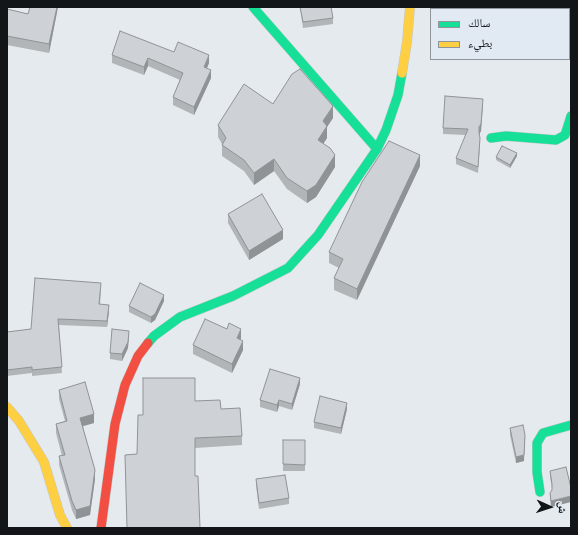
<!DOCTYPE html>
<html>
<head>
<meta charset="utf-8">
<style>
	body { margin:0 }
	#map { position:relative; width:578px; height:535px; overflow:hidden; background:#e5eaee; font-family:"Varela Round","Noto Naskh Arabic",sans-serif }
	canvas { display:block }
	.frame { position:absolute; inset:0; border:8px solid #131619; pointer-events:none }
	.legend { position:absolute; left:430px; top:8px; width:140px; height:52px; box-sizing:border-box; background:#e1eaf2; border:1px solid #8f959b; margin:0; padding:5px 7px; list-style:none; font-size:12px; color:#131619 }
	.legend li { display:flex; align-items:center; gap:8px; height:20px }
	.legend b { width:20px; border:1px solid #8f959b }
	.north { position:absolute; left:530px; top:487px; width:40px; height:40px; -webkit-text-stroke:3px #e1eaf2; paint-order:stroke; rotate:93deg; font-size:11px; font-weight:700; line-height:16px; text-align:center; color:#131619 }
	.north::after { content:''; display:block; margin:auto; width:14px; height:18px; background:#131619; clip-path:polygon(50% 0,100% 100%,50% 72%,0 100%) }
</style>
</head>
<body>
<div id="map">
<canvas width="578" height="535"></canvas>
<div class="frame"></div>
<ul class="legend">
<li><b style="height:5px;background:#16e098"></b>سالك</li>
<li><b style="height:5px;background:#ffcf43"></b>بطيء</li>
</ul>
<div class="north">ش</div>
</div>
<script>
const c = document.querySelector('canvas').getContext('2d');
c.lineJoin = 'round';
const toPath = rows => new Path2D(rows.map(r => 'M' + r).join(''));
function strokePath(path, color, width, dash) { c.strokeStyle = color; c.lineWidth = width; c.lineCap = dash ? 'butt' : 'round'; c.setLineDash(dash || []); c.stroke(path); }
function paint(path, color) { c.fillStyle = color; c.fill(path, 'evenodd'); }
const fast = toPath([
	[253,7,377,149],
	[491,138,506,136,556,140,565,135,571,116],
	[148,343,154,336,180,317,233,296,288,268,318,235,377,149,386,130,398,95,402,73],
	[540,492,537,472,537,443,543,433,571,425]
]);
const slow = toPath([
	[402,73,407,42,410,7],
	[7,407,19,421,44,462,60,515,67,528]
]);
const jam = toPath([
	[101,528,115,424,125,385,138,356,148,343]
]);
const wall = toPath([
	[30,7,58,7,49,53,7,45,7,9,28,14],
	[300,7,331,7,333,18,333,24,303,28],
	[174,52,209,63,207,68,211,78,194,115,173,105,173,97,180,80,148,66,144,75,112,63,112,55],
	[273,104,333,118,327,127,327,138,323,144,335,167,316,197,307,203,287,189,274,171,254,185,244,171,222,156,222,144,218,137,218,125],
	[483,105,481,131,479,135,480,144,478,173,456,164,456,158,466,135,443,134,443,128],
	[517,156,510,168,496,160,496,157],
	[420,166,357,300,334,290,334,278,339,268,329,263,329,252],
	[228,214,283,239,249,260,228,223],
	[101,290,100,304,109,311,107,327,59,325,62,373,32,376,32,373,7,376,7,332,31,329],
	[164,301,155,320,151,323,129,312,129,306],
	[129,337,128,348,122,361,110,359,110,353],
	[241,338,241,340,243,350,232,373,193,354,193,345],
	[300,384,292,410,279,406,277,412,260,407,260,400],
	[59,390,94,423,83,426,95,479,90,515,76,519,72,510,59,465,59,456,62,456,56,433,56,424,65,421,59,399],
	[195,401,221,409,242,436,242,445,195,448,195,476,137,454,143,415],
	[347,409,341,434,314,428,314,422],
	[510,428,524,461,516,463,510,435],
	[283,440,305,440,305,471,283,471],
	[550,471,571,488,551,507,550,500,550,493,552,490,552,488,550,477],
	[256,479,289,498,289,504,259,509,256,485]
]);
const shadedWall = toPath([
	[57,7,58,7,49,53,49,44],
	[209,55,209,63,204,75,204,67],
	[148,58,148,66,144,75,144,67],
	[211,70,211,78,194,115,194,107],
	[483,99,481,131,479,134,479,139,479,133],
	[333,106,333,118,327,127,327,138,318,152,318,140,323,121],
	[517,153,517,156,510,168,510,165],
	[335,155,335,167,316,197,307,203,307,191],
	[420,155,420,166,357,300,357,289],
	[274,159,274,171,254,185,254,173],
	[283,230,283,239,249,260,249,251],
	[164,295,164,301,155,320,151,323,151,317],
	[109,305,109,311,107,327,107,321],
	[241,329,241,338,237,347,237,338],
	[129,331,128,348,122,361,122,354],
	[243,341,243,350,232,373,232,364],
	[300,378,300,384,292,410,292,404],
	[279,400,279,406,277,412,277,405],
	[347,403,347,409,341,434,341,428],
	[94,414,94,423,80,427,80,418],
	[525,435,524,461,516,463,516,457],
	[95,470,95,479,90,515,76,519,76,510],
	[571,496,571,502,551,507,551,501]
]);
const building = toPath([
	[30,7,57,7,49,44,7,36,7,9,28,14,30,7],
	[300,7,331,7,333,18,303,22,300,7],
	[120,31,174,52,178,42,209,55,204,67,211,70,194,107,173,97,183,73,148,58,144,67,112,55,120,31],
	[300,69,333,106,323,121,327,126,318,140,330,148,335,155,316,185,307,191,287,178,274,159,254,173,244,160,222,145,226,138,218,125,244,84,273,104,292,74,300,69],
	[445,96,483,99,481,124,479,127,479,133,480,138,478,167,456,158,468,129,443,128,445,96],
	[389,141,420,155,357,289,334,278,343,259,329,252,362,182,389,141],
	[502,146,517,153,510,165,496,157,502,146],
	[262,194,283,230,249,251,228,214,262,194],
	[35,278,101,283,99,304,109,305,107,321,58,319,62,367,32,370,32,367,7,370,7,332,31,329,35,278],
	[140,283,164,295,155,314,151,317,129,306,140,283],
	[205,319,227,329,229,323,241,329,237,338,243,341,232,364,193,345,205,319],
	[112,329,129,331,128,342,122,354,110,353,112,329],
	[270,369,300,378,292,404,279,400,277,405,260,400,270,369],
	[143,378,195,378,195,401,220,400,221,409,240,408,242,436,195,438,195,476,198,476,200,528,127,528,125,455,137,454,138,415,143,415,143,378],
	[85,382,94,414,80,418,95,470,90,506,76,510,72,501,59,456,65,455,56,424,67,421,59,390,85,382],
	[320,396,347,403,341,428,314,422,320,396],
	[523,425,525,435,524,455,516,457,510,428,523,425],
	[283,440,305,440,305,465,283,464,283,440],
	[566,467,571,488,571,496,551,501,550,493,552,490,552,484,550,471,566,467],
	[285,475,289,498,259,503,256,479,285,475]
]);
strokePath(fast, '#c2c6c9', 10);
strokePath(slow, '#c2c6c9', 10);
strokePath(jam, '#c2c6c9', 10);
strokePath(fast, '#16e098', 9);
strokePath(slow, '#ffcf43', 9);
strokePath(jam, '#f24e42', 9);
paint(wall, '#b1b5b8');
paint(shadedWall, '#909396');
paint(building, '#ced2d6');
strokePath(building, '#909396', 1);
</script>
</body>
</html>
